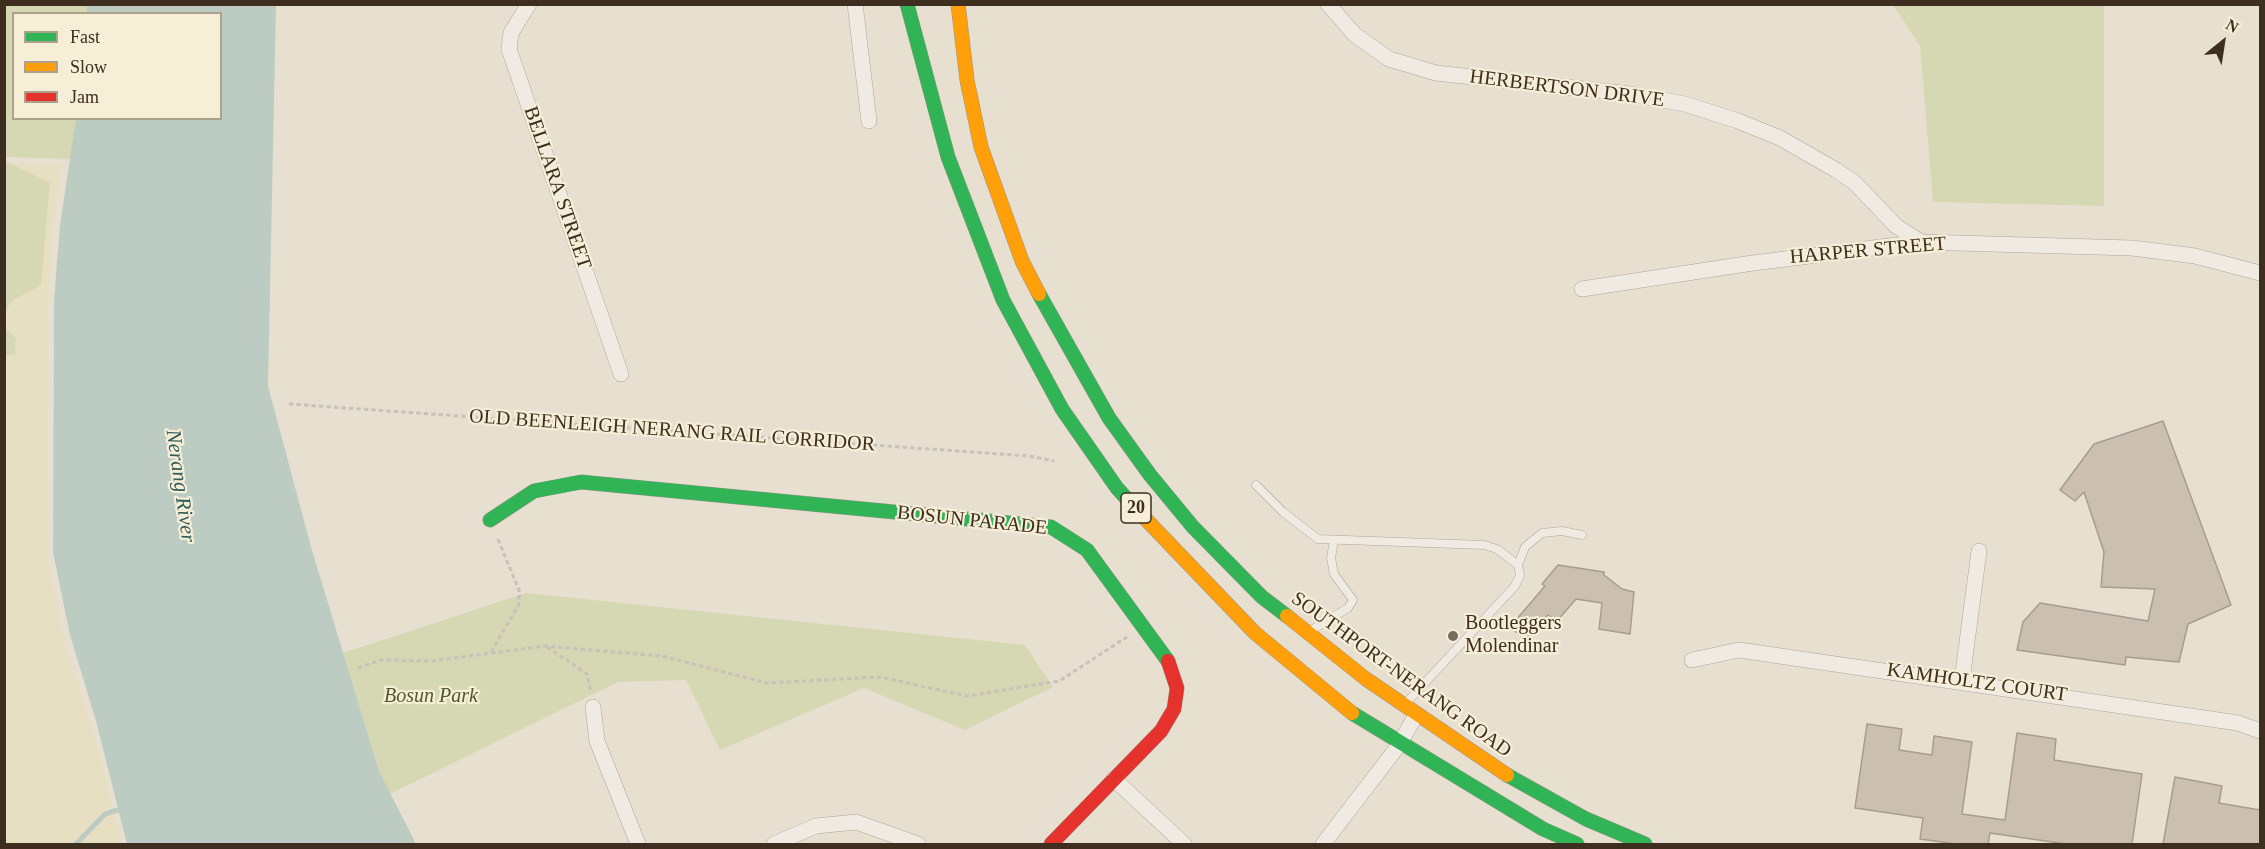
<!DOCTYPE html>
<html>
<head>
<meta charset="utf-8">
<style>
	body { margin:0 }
	#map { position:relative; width:2265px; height:849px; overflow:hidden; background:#e7e0d1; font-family:"Times New Roman",serif }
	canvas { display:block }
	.frame { position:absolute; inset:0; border:6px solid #3d2e20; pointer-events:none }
	.legend { position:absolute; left:12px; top:12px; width:210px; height:108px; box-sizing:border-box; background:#f7eed8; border:2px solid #ada18e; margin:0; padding:8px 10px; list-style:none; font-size:18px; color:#3d2e20 }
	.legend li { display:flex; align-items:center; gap:12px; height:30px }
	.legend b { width:30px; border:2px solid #ada18e }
	.north { position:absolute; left:2193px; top:12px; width:60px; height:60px; -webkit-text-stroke:4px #f7eed8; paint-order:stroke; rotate:30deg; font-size:16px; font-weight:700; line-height:24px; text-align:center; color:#3d2e20 }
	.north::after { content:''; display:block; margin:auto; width:21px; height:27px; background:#3d2e20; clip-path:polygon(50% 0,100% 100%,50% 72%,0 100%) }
</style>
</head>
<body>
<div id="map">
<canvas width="2265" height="849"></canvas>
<div class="frame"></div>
<ul class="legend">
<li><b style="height:8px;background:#30b455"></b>Fast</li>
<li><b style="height:8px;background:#ff9f0a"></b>Slow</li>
<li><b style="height:8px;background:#e5322d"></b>Jam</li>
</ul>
<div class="north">N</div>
</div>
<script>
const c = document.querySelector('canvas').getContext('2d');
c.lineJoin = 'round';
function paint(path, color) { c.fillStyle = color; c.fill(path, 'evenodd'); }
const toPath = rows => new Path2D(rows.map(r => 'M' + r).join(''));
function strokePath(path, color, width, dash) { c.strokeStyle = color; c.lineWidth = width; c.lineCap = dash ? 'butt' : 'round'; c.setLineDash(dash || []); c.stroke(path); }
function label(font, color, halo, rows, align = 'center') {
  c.font = font + ' "Times New Roman",serif'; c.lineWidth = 4.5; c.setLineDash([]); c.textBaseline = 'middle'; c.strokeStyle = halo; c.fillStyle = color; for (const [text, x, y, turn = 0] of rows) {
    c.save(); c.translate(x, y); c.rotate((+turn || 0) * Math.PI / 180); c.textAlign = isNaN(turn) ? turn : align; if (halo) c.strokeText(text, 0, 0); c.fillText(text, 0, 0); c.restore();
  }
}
const farmland = toPath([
	[5,164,62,165,53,226,47,327,47,553,64,640,94,733,122,844,5,844]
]);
const green = toPath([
	[5,5,87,5,87,13,14,14,14,118,76,119,71,159,5,157],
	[1893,5,2104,5,2104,206,1933,202,1920,46],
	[5,161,50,183,41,285,10,302,5,315],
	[5,329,16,338,15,355,5,355],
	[526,593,1025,645,1053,687,965,730,864,688,720,750,686,680,618,682,390,794,379,771,343,653]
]);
const water = toPath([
	[87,5,276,5,268,386,311,547,379,771,416,844,127,844,96,721,70,635,53,552,54,301,60,225,76,119,220,118,220,14,87,13]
]);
const stream = toPath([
	[76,844,105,814,124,808]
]);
const building = toPath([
	[2163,421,2231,605,2188,624,2179,662,2126,657,2125,665,2017,650,2023,622,2040,603,2148,621,2155,589,2101,587,2104,552,2084,492,2075,501,2060,490,2094,444,2163,421],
	[1558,565,1604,572,1604,575,1622,589,1634,592,1630,634,1599,629,1602,603,1576,599,1557,621,1548,615,1526,640,1510,627,1545,586,1542,584,1558,565],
	[1867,724,1902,729,1899,750,1932,755,1934,736,1972,742,1962,814,2005,820,2017,733,2056,739,2054,760,2142,774,2132,844,2066,844,1990,833,1988,844,1956,844,1920,839,1923,818,1855,808,1867,724],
	[2175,777,2222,786,2219,803,2260,810,2260,844,2163,844,2175,777]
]);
const path = toPath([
	[289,404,1029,456,1054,461],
	[547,647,587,674,591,693],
	[491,652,519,604,519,590,497,537],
	[358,668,381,660,431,661,545,646,662,656,767,683,880,677,967,696,1059,681,1127,637]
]);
const lane = toPath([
	[1256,485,1283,512,1318,539,1484,545,1497,549,1518,565,1520,575,1515,586,1406,703],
	[1518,565,1525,547,1542,533,1562,531,1582,535],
	[1310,631,1348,608,1353,600,1334,574,1331,558,1334,540]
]);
const street = toPath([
	[529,4,511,33,509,49,621,374],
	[855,4,869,121],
	[1328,4,1355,35,1389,59,1436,73,1630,94,1685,104,1738,121,1780,138,1836,170,1855,183,1896,226,1921,242],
	[1582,289,1753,263,1921,242,2132,248,2195,256,2260,273],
	[1692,660,1739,650,2238,723,2260,731],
	[1962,680,1979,551],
	[593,707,597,741,638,844],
	[1114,779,1184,844],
	[774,844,816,826,856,822,918,844],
	[1323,844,1399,745,1416,715]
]);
const fast = toPath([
	[907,4,948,157,1003,300,1062,409,1117,488,1136,509],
	[1039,294,1109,418,1150,475,1193,527,1262,597,1287,616],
	[490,520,534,491,581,482,1051,527,1087,550,1168,661],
	[1352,713,1543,829,1577,844],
	[1507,775,1586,819,1645,844]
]);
const slow = toPath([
	[958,4,967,80,981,147,1022,261,1039,294],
	[1136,509,1255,633,1352,713],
	[1287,616,1366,679,1507,775]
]);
const jam = toPath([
	[1051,844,1161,731,1174,709,1177,688,1168,661]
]);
const markers = [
	[1453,636,6,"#786c5e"]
];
const shields = [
	[1136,508,30]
];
const shieldNames = [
	["20",1136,508]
];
const streetNames = [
	["HERBERTSON DRIVE",1567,89,7],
	["BELLARA STREET",557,188,71],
	["HARPER STREET",1868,251,-5],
	["OLD BEENLEIGH NERANG RAIL CORRIDOR",672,431,4],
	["BOSUN PARADE",972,521,6],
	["SOUTHPORT-NERANG ROAD",1401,675,36],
	["KAMHOLTZ COURT",1977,683,8]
];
const poiNames = [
	["Bootleggers",1465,624],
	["Molendinar",1465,647]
];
const parkNames = [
	["Bosun Park",431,697]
];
const waterNames = [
	["Nerang River",180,486,82]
];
paint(farmland, '#e6dfc2');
paint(green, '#d6d7b3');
paint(water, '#bcccc2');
strokePath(stream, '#bcccc2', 5);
paint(building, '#cbbfb2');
strokePath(building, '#a89c90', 1.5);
strokePath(lane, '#ada599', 9);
strokePath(street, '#ada599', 16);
strokePath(fast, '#9c958a', 15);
strokePath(slow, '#9c958a', 15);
strokePath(jam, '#9c958a', 15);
strokePath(path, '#c8c2b9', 3, [4.5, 3]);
strokePath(lane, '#efebe3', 8);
strokePath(street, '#efebe3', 15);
strokePath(fast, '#30b455', 14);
strokePath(slow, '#ff9f0a', 14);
strokePath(jam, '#e5322d', 14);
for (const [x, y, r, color] of markers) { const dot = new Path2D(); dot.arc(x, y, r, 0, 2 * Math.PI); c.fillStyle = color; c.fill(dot); strokePath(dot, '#f7eed8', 2); }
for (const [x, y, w] of shields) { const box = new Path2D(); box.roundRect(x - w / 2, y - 15, w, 30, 4.5); c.fillStyle = '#f7eed8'; c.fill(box); strokePath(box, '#3d2e20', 1.5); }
label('bold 18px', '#3d2e20', null, shieldNames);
label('20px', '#3d2e20', '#f7eed8', streetNames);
label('20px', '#3d2e20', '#f7eed8', poiNames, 'left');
label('italic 20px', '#4d5a26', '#f7eed8', parkNames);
label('italic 21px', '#2f5d5a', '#f7eed8', waterNames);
</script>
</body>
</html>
